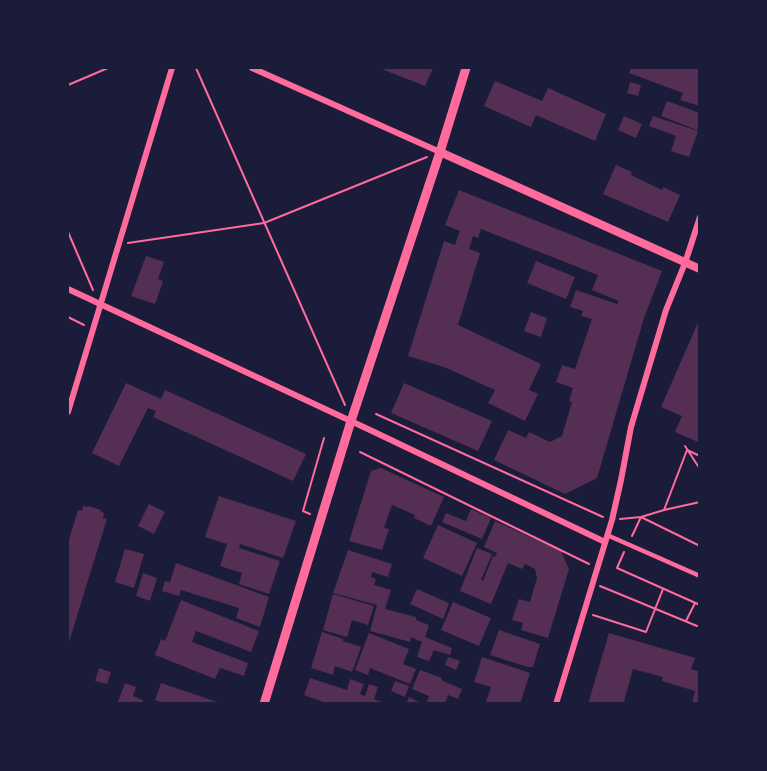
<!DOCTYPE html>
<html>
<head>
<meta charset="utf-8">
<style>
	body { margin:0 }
	#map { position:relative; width:767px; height:771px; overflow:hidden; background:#1b1b3a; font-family:Overpass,sans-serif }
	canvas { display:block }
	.frame { position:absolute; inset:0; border:69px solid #1b1b3a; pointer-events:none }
</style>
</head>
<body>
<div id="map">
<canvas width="767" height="771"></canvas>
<div class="frame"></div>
</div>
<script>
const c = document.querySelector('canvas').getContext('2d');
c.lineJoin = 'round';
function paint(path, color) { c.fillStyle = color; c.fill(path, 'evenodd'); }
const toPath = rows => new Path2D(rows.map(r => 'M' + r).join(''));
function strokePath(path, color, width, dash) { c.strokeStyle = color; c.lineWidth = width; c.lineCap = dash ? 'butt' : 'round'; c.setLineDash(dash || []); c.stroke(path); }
const building = toPath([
	[379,68,433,68,425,86],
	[631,68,700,68,700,106,680,100,683,93,629,73],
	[495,81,542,101,548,88,606,114,595,141,536,115,531,127,484,106],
	[630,82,641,85,638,96,627,93],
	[667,101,700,113,700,122,697,130,661,116],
	[624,116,642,124,636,138,618,130],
	[653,116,698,131,689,157,671,151,676,136,649,126],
	[616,165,632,172,631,175,662,190,663,187,680,195,668,222,603,194],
	[459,190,662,271,644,318,597,478,565,494,494,460,508,430,526,438,529,432,550,442,562,436,572,402,569,401,573,388,556,382,562,365,575,369,592,319,581,316,583,311,570,307,576,290,617,304,619,301,592,290,598,275,481,229,478,238,473,236,469,249,480,253,458,325,541,364,529,390,538,394,525,421,488,403,495,390,444,367,408,356,444,241,455,245,460,231,445,225],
	[146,256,164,262,158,279,163,281,155,304,131,296],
	[536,261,575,277,566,299,527,283],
	[531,312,547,318,541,337,524,331],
	[700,318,700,404,698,407,700,408,700,437,698,442,675,432,682,416,661,407],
	[126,383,161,399,165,390,306,454,293,481,153,417,156,411,148,408,119,466,92,453],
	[404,383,492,421,478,451,391,413],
	[381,468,444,497,431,526,414,518,415,515,392,505,384,528,389,529,382,550,349,541,371,471],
	[219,496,296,521,283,558,240,544,239,548,280,561,269,594,239,584,242,573,220,566,227,544,205,537],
	[149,504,165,512,154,534,138,526],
	[83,506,87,507,88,506,101,510,100,511,104,513,103,518,107,519,68,645,68,543,78,510,82,511],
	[471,509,491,518,482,539,442,522,446,513,466,521],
	[495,521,561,551,569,569,548,638,521,630,523,623,512,620,519,599,530,602,537,578,535,569,525,564,522,569,508,563,491,604,460,591,477,548,492,554,481,580,483,581,493,556,495,557,497,553,484,547],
	[438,525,477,543,462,576,423,558],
	[125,549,144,554,134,588,115,582],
	[348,550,392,564,388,577,372,572,371,577,376,579,374,585,391,590,385,609,416,617,416,620,429,625,425,637,452,648,450,655,434,650,429,661,417,657,422,642,411,637,410,642,370,631,377,605,333,593],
	[176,563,269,597,260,627,236,618,239,608,181,590,179,596,162,591,165,581,170,582],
	[143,573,157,578,150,601,136,596],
	[417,589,449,603,443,619,410,604],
	[333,594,374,606,368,625,352,620,347,637,323,630],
	[181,600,259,631,251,652,196,631,192,642,248,663,244,676,220,668,215,679,155,655,161,639,165,641],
	[453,602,491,618,479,646,441,630],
	[499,630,540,644,533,667,528,667,490,655],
	[322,632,343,639,343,641,361,647,352,672,335,666,333,675,311,668],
	[369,633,409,649,403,664,416,669,410,684,370,668,368,675,355,670],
	[609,633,695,658,691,669,700,672,700,704,692,704,695,691,662,681,663,677,633,669,624,701,632,704,588,704],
	[448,657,460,661,456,670,445,665],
	[482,657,530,673,520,704,490,704,486,702,491,687,474,682],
	[99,668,111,672,107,684,95,681],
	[420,670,442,678,441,680,462,689,458,699,448,695,445,704,426,704,429,696,412,689],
	[310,678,347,690,350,679,364,684,360,694,365,696,369,684,378,687,374,699,387,704,329,704,304,695],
	[395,681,409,686,405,697,391,691],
	[125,683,136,687,133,696,143,700,142,704,117,704],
	[161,683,220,703,220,704,166,704,155,700],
	[409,697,423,704,406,704]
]);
const path = toPath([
	[196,68,345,405],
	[68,85,108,68],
	[68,232,93,290],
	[128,243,264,223,427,157],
	[68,317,84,325],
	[376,414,603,517],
	[685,446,700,469],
	[360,452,589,564],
	[664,510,687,450,700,456],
	[310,514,303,511,324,438],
	[620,519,641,517,664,510,700,502],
	[632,536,641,517,700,546],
	[624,552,617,568,700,605],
	[600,586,697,626],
	[593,615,646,632,663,589],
	[686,621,695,603]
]);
const pedestrian = toPath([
	[607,535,700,576]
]);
const minor = toPath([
	[252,68,440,152],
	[68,289,370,430,605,542],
	[68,412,172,68],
	[556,704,612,520,621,480,631,427,666,310,685,263,700,217]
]);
const tertiary = toPath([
	[440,152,700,269]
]);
const secondary = toPath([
	[264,704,351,421,440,152,466,68]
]);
paint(building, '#542f53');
strokePath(path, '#ff6b9d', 2);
strokePath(pedestrian, '#ff6b9d', 4.5);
strokePath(minor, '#ff6b9d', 6);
strokePath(tertiary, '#ff6b9d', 8);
strokePath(secondary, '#ff6b9d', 9);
</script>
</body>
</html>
